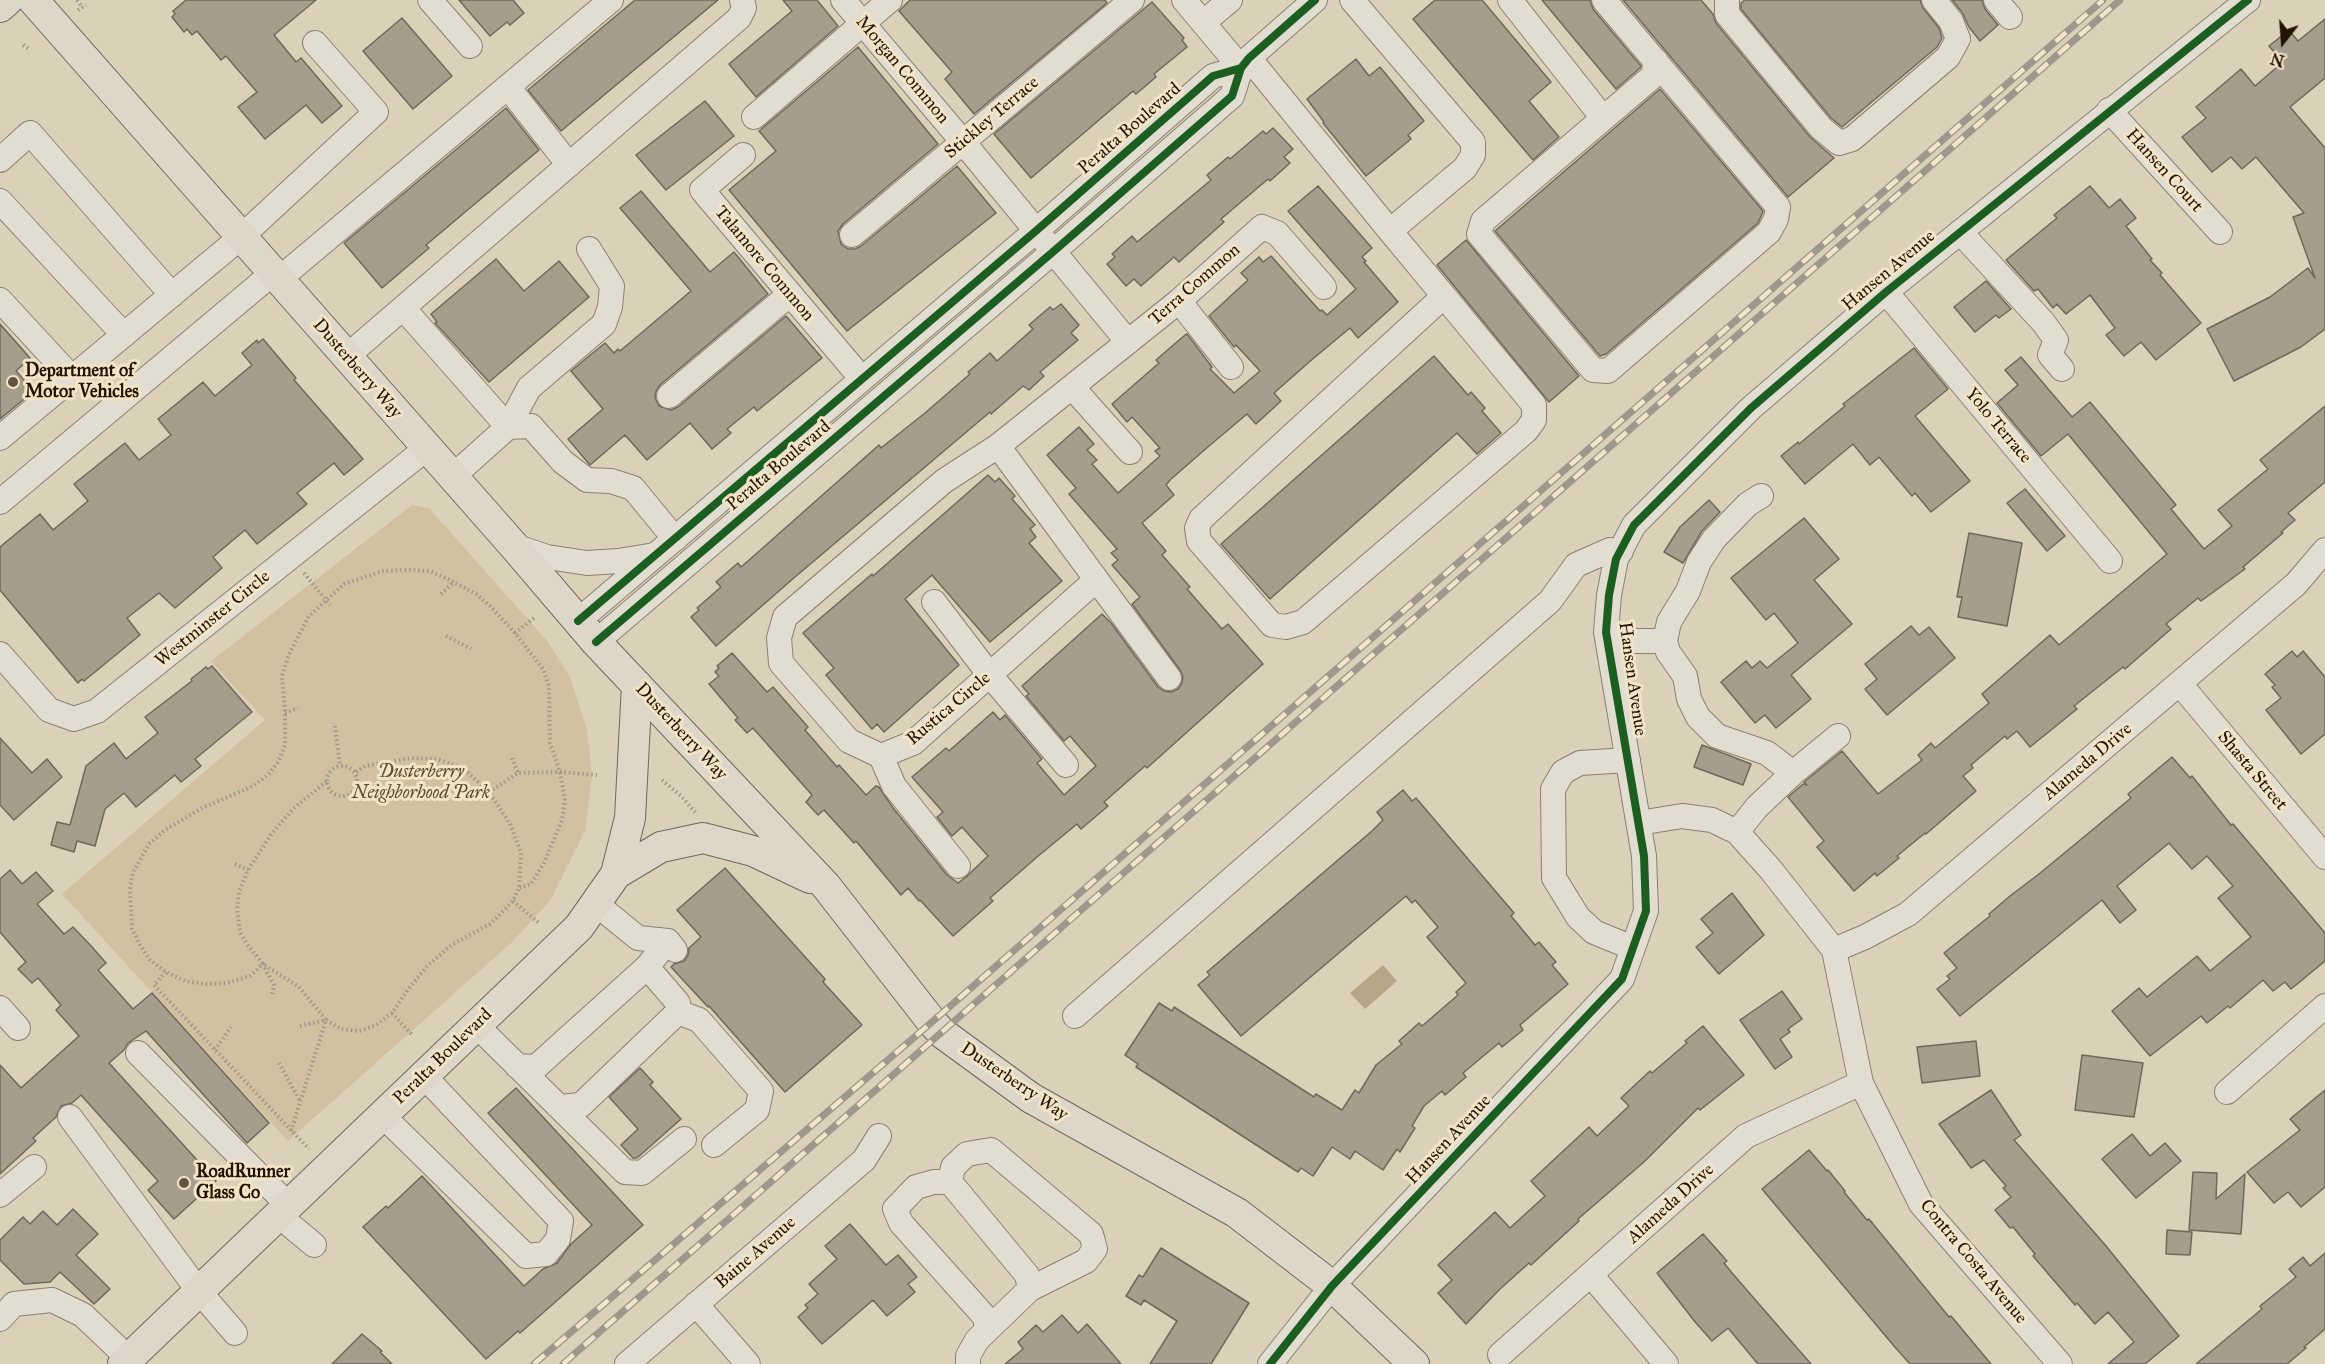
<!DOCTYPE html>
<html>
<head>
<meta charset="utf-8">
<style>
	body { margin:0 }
	#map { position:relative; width:2325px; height:1364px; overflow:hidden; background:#dbd0b8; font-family:"IM FELL Great Primer",serif }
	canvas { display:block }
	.north { position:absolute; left:2253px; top:12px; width:60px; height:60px; -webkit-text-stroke:4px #f1e4c7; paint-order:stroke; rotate:197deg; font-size:16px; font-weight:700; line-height:24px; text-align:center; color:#231200 }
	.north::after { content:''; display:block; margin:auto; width:21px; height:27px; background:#231200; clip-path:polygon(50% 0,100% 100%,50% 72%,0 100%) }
</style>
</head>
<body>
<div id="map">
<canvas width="2325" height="1364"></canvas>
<div class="north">N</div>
</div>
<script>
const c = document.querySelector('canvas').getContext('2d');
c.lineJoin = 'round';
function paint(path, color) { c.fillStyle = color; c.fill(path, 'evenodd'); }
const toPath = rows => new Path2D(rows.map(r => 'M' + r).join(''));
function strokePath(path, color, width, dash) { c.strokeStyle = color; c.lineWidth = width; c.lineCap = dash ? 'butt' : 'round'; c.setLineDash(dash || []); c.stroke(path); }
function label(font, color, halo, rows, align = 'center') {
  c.font = font + ' "IM FELL Great Primer",serif'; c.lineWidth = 6; c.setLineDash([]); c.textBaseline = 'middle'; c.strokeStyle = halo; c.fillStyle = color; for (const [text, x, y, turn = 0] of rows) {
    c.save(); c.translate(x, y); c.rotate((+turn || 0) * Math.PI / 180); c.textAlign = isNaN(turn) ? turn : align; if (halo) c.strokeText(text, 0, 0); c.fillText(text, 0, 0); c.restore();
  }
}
const green = toPath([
	[412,505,429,508,548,642,570,677,587,730,592,776,585,831,550,901,511,943,288,1141,62,894,265,720,211,661]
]);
const water = toPath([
	[1383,965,1397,981,1365,1009,1350,993]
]);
const building = toPath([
	[186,0,316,0,274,35,296,62,301,58,342,106,322,123,306,105,265,139,238,107,257,92,226,56,221,60,197,31,192,35,187,29,184,32,172,17,175,14,173,11,186,0],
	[459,0,513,0,524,13,510,25,507,22,490,36,459,0],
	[635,0,718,0,561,131,528,90,635,0],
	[783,0,817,0,838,26,756,97,729,64,792,11,783,0],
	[910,0,1105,0,1107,3,974,114,945,79,952,72,899,11,910,0],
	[1435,0,1482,0,1551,82,1529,101,1559,137,1533,160,1413,19,1435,0],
	[1542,0,1590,0,1593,9,1641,66,1640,68,1616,89,1542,0],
	[1623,0,1701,0,1713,14,1716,23,1810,137,1834,158,1788,197,1623,0],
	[1745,0,1920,0,1923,8,1939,28,1942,38,1937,47,1842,127,1831,118,1741,9,1741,3,1745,0],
	[1952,0,1982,0,1985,9,1998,25,1980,41,1969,27,1962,12,1952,0],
	[1152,2,1184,38,1182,40,1187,47,1154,74,1156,77,1136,94,1133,91,1031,178,994,134,1152,2],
	[402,18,452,76,413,109,363,51,402,18],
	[2325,19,2325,78,2290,107,2325,148,2325,329,2301,347,2234,381,2207,329,2270,297,2308,268,2315,278,2293,217,2304,213,2256,157,2242,169,2231,157,2212,172,2182,137,2206,118,2196,107,2221,86,2241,69,2255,86,2283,62,2269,46,2289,30,2298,41,2325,19],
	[858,47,938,144,843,224,838,231,841,244,848,249,855,249,861,246,957,166,996,213,847,331,729,190,776,151,759,131,858,47],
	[1356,59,1369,76,1380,67,1424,121,1408,135,1411,139,1366,176,1323,123,1324,122,1307,99,1356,59],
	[1660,89,1763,211,1762,214,1758,223,1606,354,1600,356,1495,231,1660,89],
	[705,101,734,136,666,190,636,155,705,101],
	[506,108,539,150,426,245,429,248,382,288,344,243,506,108],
	[1273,128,1293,149,1284,157,1290,163,1270,181,1268,179,1221,219,1224,222,1179,262,1174,257,1141,286,1134,279,1126,286,1107,264,1115,257,1112,254,1132,236,1137,242,1211,180,1207,175,1228,157,1230,159,1263,131,1266,134,1273,128],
	[1318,186,1372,248,1362,257,1366,261,1364,262,1398,302,1358,338,1350,328,1315,357,1274,393,1281,401,1256,424,1247,414,1209,446,1170,480,1166,485,1174,495,1142,523,1166,551,1162,555,1190,587,1187,589,1222,629,1228,624,1263,664,1147,768,1145,766,1104,802,1108,806,1081,829,1077,824,1037,857,990,898,993,901,953,936,920,900,919,901,908,888,901,895,856,841,854,843,824,810,818,815,806,802,812,795,753,728,747,733,735,720,738,718,709,684,719,676,715,672,719,668,717,666,732,653,767,692,773,687,808,727,805,730,837,767,839,765,866,795,876,786,879,787,893,808,947,875,958,883,966,877,988,856,962,827,952,836,937,817,943,812,912,777,946,748,949,751,993,712,1000,720,1005,715,1042,759,1037,763,1064,795,1096,766,1070,736,1064,741,1026,696,1029,694,1022,686,1102,614,1111,623,1158,687,1164,691,1171,692,1178,689,1182,683,1183,676,1180,670,1132,604,1140,597,1112,565,1118,560,1111,553,1117,549,1069,494,1076,488,1047,455,1079,427,1094,444,1087,450,1097,460,1092,464,1118,493,1160,456,1155,451,1160,448,1132,417,1127,422,1112,404,1159,363,1156,360,1185,335,1187,334,1212,367,1210,369,1234,393,1260,371,1236,345,1234,347,1209,316,1248,280,1241,273,1259,257,1263,262,1271,256,1320,311,1322,310,1327,315,1356,289,1288,211,1318,186],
	[2090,186,2109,208,2120,199,2136,218,2126,226,2152,259,2150,260,2162,273,2160,275,2201,323,2156,360,2141,342,2124,356,2106,335,2115,328,2090,295,2066,314,2057,304,2053,308,2038,289,2034,291,2006,260,2057,218,2054,215,2090,186],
	[641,191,710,272,734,252,768,294,660,385,656,391,655,398,659,406,671,410,678,407,786,316,822,358,757,411,754,407,727,429,731,433,712,449,690,423,647,460,625,435,590,465,568,439,603,409,571,371,605,343,614,353,618,349,620,351,691,291,620,208,641,191],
	[1466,240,1579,376,1549,402,1437,265,1466,240],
	[496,259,524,291,559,261,589,297,489,382,435,323,437,322,431,314,496,259],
	[1986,281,2011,309,1999,318,1996,315,1975,332,1954,307,1986,281],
	[1061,304,1079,325,1071,333,1078,340,1040,372,1044,376,1029,390,1023,386,991,414,990,412,795,577,716,646,691,617,699,610,697,608,721,587,716,582,738,563,741,567,748,561,879,445,881,448,925,413,970,374,968,372,990,353,997,361,1033,329,1029,325,1050,307,1053,310,1061,304],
	[0,324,30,358,16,371,34,391,0,419,0,324],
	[263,339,296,378,294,380,363,459,344,475,334,463,297,493,307,504,257,544,245,530,213,557,222,568,175,608,159,593,127,618,140,635,84,681,82,679,78,683,0,590,0,547,40,514,53,530,88,501,74,484,125,443,139,460,171,435,158,419,203,382,215,396,252,365,242,353,257,340,258,343,263,339],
	[1914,348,1948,389,1915,416,1970,481,1931,512,1915,493,1912,496,1879,457,1870,465,1853,444,1805,484,1781,456,1798,442,1799,444,1845,406,1843,404,1914,348],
	[1434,356,1468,395,1471,392,1485,408,1482,411,1501,433,1477,454,1457,433,1270,599,1221,544,1434,356],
	[2021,357,2072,417,2090,402,2176,505,2171,509,2204,549,2232,526,2218,510,2268,469,2260,460,2325,406,2325,482,2288,513,2295,520,2281,532,2283,533,2243,567,2245,569,2201,601,2198,598,2166,624,2171,629,2125,669,2123,667,2074,706,2077,709,2030,747,2017,731,2007,739,2005,736,1971,765,1973,768,1963,776,1976,791,1926,834,1925,833,1897,856,1899,858,1877,876,1875,873,1854,891,1817,847,1824,841,1788,797,1803,784,1807,785,1804,782,1842,751,1878,794,1922,760,1918,755,1931,743,1935,748,1989,703,1982,694,2050,635,2059,645,2167,554,2068,434,2041,456,1997,403,2018,385,2005,370,2021,357],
	[988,475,995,482,999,478,1015,496,1012,499,1035,525,1030,529,1036,537,1029,543,1062,581,990,642,932,575,905,599,959,665,884,732,877,724,872,729,826,675,834,668,803,633,872,574,873,576,988,475],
	[2025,489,2065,536,2047,551,2007,503,2025,489],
	[1709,500,1720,512,1702,531,1683,563,1664,552,1680,527,1709,500],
	[1804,518,1839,559,1814,580,1852,624,1791,675,1811,699,1776,728,1765,715,1755,723,1721,682,1746,661,1752,668,1760,661,1767,668,1798,643,1774,613,1766,620,1731,578,1804,518],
	[1969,533,2022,543,2007,626,1958,617,1962,597,1957,597,1969,533],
	[1911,626,1919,635,1929,627,1955,658,1887,715,1865,689,1877,679,1865,664,1911,626],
	[2292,651,2297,657,2303,651,2325,677,2325,734,2301,754,2266,710,2281,698,2272,687,2275,685,2265,674,2292,651],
	[212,666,252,712,195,759,201,766,181,782,175,775,136,807,124,793,105,809,95,846,77,841,74,852,51,845,57,822,70,825,86,766,114,743,126,759,158,733,145,717,192,681,191,679,206,667,208,669,212,666],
	[0,738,32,773,47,759,62,777,14,820,0,805,0,738],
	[1702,745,1751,764,1743,785,1694,767,1702,745],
	[2172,757,2190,778,2192,776,2231,825,2233,824,2325,933,2325,961,2291,989,2285,982,2273,991,2263,980,2230,1008,2228,1006,2207,1023,2201,1016,2150,1056,2112,1011,2139,988,2147,997,2197,956,2210,971,2251,937,2218,898,2233,886,2207,856,2192,869,2169,843,2117,886,2136,910,2120,923,2102,900,1960,1016,1937,989,1950,979,1947,976,1957,968,1944,953,1990,916,1989,914,2010,896,2039,874,2131,798,2128,794,2172,757],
	[1403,790,1412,801,1416,798,1514,913,1511,916,1535,945,1539,942,1556,962,1552,965,1568,984,1520,1025,1523,1030,1502,1047,1499,1043,1463,1073,1466,1077,1445,1095,1442,1091,1424,1106,1412,1126,1415,1128,1400,1152,1397,1149,1383,1170,1355,1151,1350,1159,1332,1147,1313,1176,1301,1168,1298,1172,1136,1067,1138,1064,1125,1055,1159,1003,1172,1011,1174,1007,1314,1097,1316,1094,1342,1110,1355,1090,1359,1093,1376,1065,1402,1044,1399,1041,1419,1023,1422,1026,1458,995,1456,992,1466,983,1427,937,1438,927,1415,900,1412,903,1406,896,1241,1036,1198,985,1210,975,1207,972,1372,831,1383,820,1377,812,1403,790],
	[725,868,825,979,823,982,862,1025,785,1092,709,1006,708,1007,671,967,674,964,684,961,688,955,689,948,701,937,677,910,725,868],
	[10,870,22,884,36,872,53,891,37,904,64,934,73,927,92,947,106,963,98,970,133,1009,152,993,269,1123,247,1143,146,1031,128,1043,124,1050,109,1063,216,1181,174,1219,148,1190,158,1181,81,1095,72,1103,61,1106,56,1117,33,1138,36,1141,0,1174,0,1065,21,1088,79,1036,56,1010,61,1005,38,978,32,983,18,969,26,962,0,932,0,879,10,870],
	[1732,893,1764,935,1719,974,1696,947,1713,933,1701,919,1732,893],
	[1782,991,1802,1019,1788,1029,1790,1032,1780,1039,1792,1057,1775,1069,1740,1020,1782,991],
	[1703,1026,1744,1075,1700,1110,1698,1108,1645,1161,1578,1219,1579,1221,1531,1265,1529,1263,1500,1289,1466,1324,1438,1293,1452,1280,1438,1265,1495,1212,1510,1228,1545,1196,1531,1181,1589,1127,1597,1136,1629,1106,1621,1098,1650,1071,1652,1073,1687,1043,1685,1041,1703,1026],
	[1976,1041,1980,1076,1922,1083,1917,1047,1976,1041],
	[2082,1055,2143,1063,2134,1117,2075,1110,2082,1055],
	[640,1068,653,1082,650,1085,681,1119,637,1158,633,1158,621,1145,638,1129,609,1097,640,1068],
	[516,1088,643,1225,520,1333,518,1331,486,1359,363,1227,386,1206,388,1208,422,1176,524,1286,543,1269,557,1263,571,1244,592,1225,488,1113,516,1088],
	[1991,1090,2021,1135,2014,1140,2106,1246,2179,1336,2145,1364,2108,1364,2134,1342,2108,1312,2095,1324,2077,1303,2075,1305,2033,1256,2035,1254,2013,1227,2010,1228,1995,1210,2011,1197,2003,1188,2006,1186,1984,1160,1971,1168,1939,1124,1991,1090],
	[2325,1090,2325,1187,2301,1207,2288,1192,2274,1203,2247,1172,2300,1130,2290,1119,2325,1090],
	[2132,1134,2150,1156,2165,1143,2181,1161,2136,1198,2102,1159,2132,1134],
	[1809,1150,1827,1171,1828,1170,1845,1191,1844,1192,1867,1220,1869,1219,1949,1317,1951,1316,1991,1364,1910,1364,1894,1346,1762,1189,1809,1150],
	[2193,1172,2217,1173,2216,1199,2245,1174,2241,1234,2189,1230,2193,1172],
	[73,1209,98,1234,76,1255,110,1289,94,1304,60,1272,50,1282,24,1284,0,1260,0,1240,23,1217,30,1224,43,1211,57,1225,73,1209],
	[850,1224,886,1265,898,1255,917,1277,908,1284,915,1292,887,1316,873,1300,822,1344,798,1317,808,1308,805,1305,818,1294,809,1284,837,1259,825,1246,850,1224],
	[2167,1230,2192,1232,2190,1255,2166,1254,2167,1230],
	[1703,1234,1727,1261,1724,1263,1732,1273,1811,1364,1758,1364,1728,1328,1712,1341,1696,1323,1657,1273,1703,1234],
	[1161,1248,1249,1303,1211,1364,1150,1364,1177,1321,1144,1300,1141,1305,1126,1296,1139,1275,1143,1277,1161,1248],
	[2325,1253,2325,1329,2304,1347,2306,1348,2287,1364,2196,1364,2262,1309,2260,1306,2296,1277,2289,1269,2303,1257,2310,1266,2325,1253],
	[1062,1315,1078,1333,1087,1324,1121,1364,1005,1364,1023,1349,1018,1342,1036,1325,1043,1332,1062,1315],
	[362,1334,382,1351,380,1352,392,1364,332,1364,362,1334]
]);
const path = toPath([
	[77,0,82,7],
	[78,10,86,5],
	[23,45,30,50],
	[304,573,330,605],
	[441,594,454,582],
	[515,633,534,618],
	[446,636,471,649],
	[285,713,298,708],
	[335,726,340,766],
	[512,758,518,773],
	'327 781a15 15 0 1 1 30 0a15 15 0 1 1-30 0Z',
	[662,780,681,796,696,813],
	[489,792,518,773,560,772,597,775],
	[235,864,248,870],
	[513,901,539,923],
	[166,972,154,985,309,1149],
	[272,994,274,985,263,964,250,976,227,983,207,984,185,981,166,972,150,960,140,945,132,929,130,889,133,872,149,844,165,830,200,809,253,786,268,775,278,762,285,745,285,713,282,676,289,654,309,616,344,584,383,571,409,570,430,571,452,581,476,594,490,606,515,633,543,669,549,686,550,743,560,772,565,800,562,820,544,863,531,884,519,888],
	[392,1013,413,1036],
	[300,1026,326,1020,341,1029,359,1031,376,1025,392,1013,407,991,427,966,453,944,490,924,513,901,519,888,521,853,510,824,489,792,463,768,437,759,411,758,365,766,355,773],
	[215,1050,231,1027],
	[279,1063,300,1101],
	[291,1131,326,1020,299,987,263,964,249,947,240,932,237,909,239,892,248,870,272,833,294,808,327,781]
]);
const minor = toPath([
	[430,0,470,46],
	[843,0,963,142,1128,342],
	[1184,0,1241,68],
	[1352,0,1473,142,1473,155,1465,168,1390,231],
	[1510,0,1595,108],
	[1604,0,1778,207,1776,219,1769,232,1608,371,1593,370,1479,234,1483,221,1653,76,1656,61],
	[1727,0,1727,14,1821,128,1839,143,1852,139,1948,57,1958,39,1951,21,1934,0],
	[1996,0,2010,17],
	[1204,22,1230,0],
	[1249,58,1390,231,1444,296,1534,405,1534,420,1526,431,1303,622,1286,627,1272,625,1199,541,1197,528,1201,519,1444,296],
	[508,87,569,165],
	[2109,110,2220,232],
	[754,117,890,0],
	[743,155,702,190,862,379],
	[0,160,30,133,172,295],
	[0,201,124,335],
	[1960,232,2043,322,2056,340,2050,355,2062,369],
	[852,235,1132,0],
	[278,280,611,0],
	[1886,292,2110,561],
	[0,300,72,378],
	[1179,301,1231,367],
	[403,308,508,427,531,426,563,462,587,480,611,481,633,488,675,539],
	[346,357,739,18,744,8,742,0],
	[1072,387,1130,452],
	[669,396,790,294],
	[0,438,241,237,376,112,315,43],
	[998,446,1169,678],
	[452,477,508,427,529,388,604,324,610,307,612,286,589,249],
	[0,502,273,273],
	[514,546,547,557,587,563,618,561,655,555],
	[1096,580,913,743,881,756,849,741,781,663,779,638,785,617,944,481,998,446,1179,301,1262,227,1277,233,1324,287],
	[934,602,989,674,1066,765],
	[578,621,1037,230,1213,76,1241,68],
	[1608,641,1665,641],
	[596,642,1054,251,1232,96,1241,68,1249,58,1315,0],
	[0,654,49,710,74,719,97,711,427,448],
	[2180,684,2325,857],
	[881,756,894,786,958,866],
	[1628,760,1580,763,1563,772,1553,789,1554,878,1578,917,1594,932,1633,948],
	[1793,773,1838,736],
	[1639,823,1682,816,1712,820,1737,832,1771,870,1834,950,1861,1083,1921,1204,2060,1364],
	[1737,832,1757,807,1793,773,1767,753,1717,736,1698,717,1689,699,1685,676,1668,652,1665,641,1669,622,1688,591,1699,562,1714,539,1748,504,1761,496],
	[595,903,638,938,668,941,675,950],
	[1834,950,1865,937,1908,914,2296,584,2325,550],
	[647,967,678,1003,678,1012],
	[0,1008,18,1028],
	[1075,1016,1550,601,1576,565,1610,550,1621,551],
	[476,1025,625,1172,642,1173,684,1139],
	[138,1053,287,1204],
	[517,1066,536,1067,647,967,668,941],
	[2227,1092,2325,1006],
	[559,1107,581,1105,678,1012,699,1020,761,1091,757,1110,714,1145],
	[382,1115,526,1256,546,1254,558,1239,561,1221,423,1075],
	[70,1117,198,1290,235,1333],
	[950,1182,934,1182,916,1187,895,1209,901,1223,985,1317,987,1330],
	[0,1195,34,1167],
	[277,1214,314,1245],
	[1591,1275,1666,1364],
	[696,1304,748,1364],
	[0,1319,14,1304,52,1300,83,1315,128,1358],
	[1500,1355,1746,1136,1861,1083],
	[627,1364,864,1160,879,1136],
	[968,1364,968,1356,977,1340,1030,1289,1086,1261,1095,1249,1091,1234,991,1150,967,1154,953,1167,950,1182,1027,1275,1030,1289],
	[1270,1364,1332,1286,1622,979,1646,911,1644,856,1606,632,1609,595,1616,559,1634,525,1751,408,1886,292,2248,0]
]);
const major = toPath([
	[33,0,514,546,596,642,826,886,932,1022,942,1033,1031,1098,1237,1213,1332,1286,1414,1364],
	[0,7,8,0],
	[616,874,661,847,703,838,753,851,810,878],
	[123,1364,579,927,616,874,630,818,637,685]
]);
const rail = toPath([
	[534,1364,932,1022,2103,0],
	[563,1364,2120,0]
]);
const cycleway = toPath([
	[578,621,1037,230,1213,76,1241,68],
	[596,642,1054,251,1232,96,1241,68,1249,58,1315,0],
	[1270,1364,1332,1286,1622,979,1646,911,1644,856,1606,632,1609,595,1616,559,1634,525,1751,408,1886,292,2248,0]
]);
const markers = [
	[13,382,6,"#635440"],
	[184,1183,6,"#635440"]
];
const streetNames = [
	["Morgan Common",902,70,50],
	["Stickley Terrace",992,118,-40],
	["Peralta Boulevard",1130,129,-41],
	["Hansen Court",2164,171,48],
	["Talamore Common",764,264,50],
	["Hansen Avenue",1889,271,-40],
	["Terra Common",1195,285,-41],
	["Dusterberry Way",357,369,49],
	["Yolo Terrace",1998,426,50],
	["Peralta Boulevard",779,466,-40],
	["Westminster Circle",213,619,-39],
	["Hansen Avenue",1632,679,82],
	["Rustica Circle",949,709,-40],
	["Dusterberry Way",681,732,47],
	["Alameda Drive",2088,762,-40],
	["Shasta Street",2252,771,50],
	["Peralta Boulevard",443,1057,-44],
	["Dusterberry Way",1014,1082,34],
	["Hansen Avenue",1449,1140,-47],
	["Alameda Drive",1671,1204,-42],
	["Baine Avenue",756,1253,-41],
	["Contra Costa Avenue",1973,1262,50]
];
const poiNames = [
	["Department of",25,372],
	["Motor Vehicles",25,393],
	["RoadRunner",196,1173],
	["Glass Co",196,1194]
];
const parkNames = [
	["Dusterberry",421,773],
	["Neighborhood Park",421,794]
];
paint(green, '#d1c1a0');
paint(water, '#b6a586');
paint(building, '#a69d8c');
strokePath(building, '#706859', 1.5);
strokePath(minor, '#8a8172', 26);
strokePath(major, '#706859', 32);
strokePath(path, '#9d978c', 4, [1.5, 3]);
strokePath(minor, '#e2ddd1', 24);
strokePath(major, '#ddd7c9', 30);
strokePath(rail, '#9d978c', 7);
strokePath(rail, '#f1e4c7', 4.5, [14]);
strokePath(cycleway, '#1b5e20', 8);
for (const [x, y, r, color] of markers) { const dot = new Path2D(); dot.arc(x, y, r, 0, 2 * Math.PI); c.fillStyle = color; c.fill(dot); strokePath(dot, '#f1e4c7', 2); }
label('18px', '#231200', '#f1e4c7', streetNames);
label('bold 18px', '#231200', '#f1e4c7', poiNames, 'left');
label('italic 18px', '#5d4b31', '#f1e4c7', parkNames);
</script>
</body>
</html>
